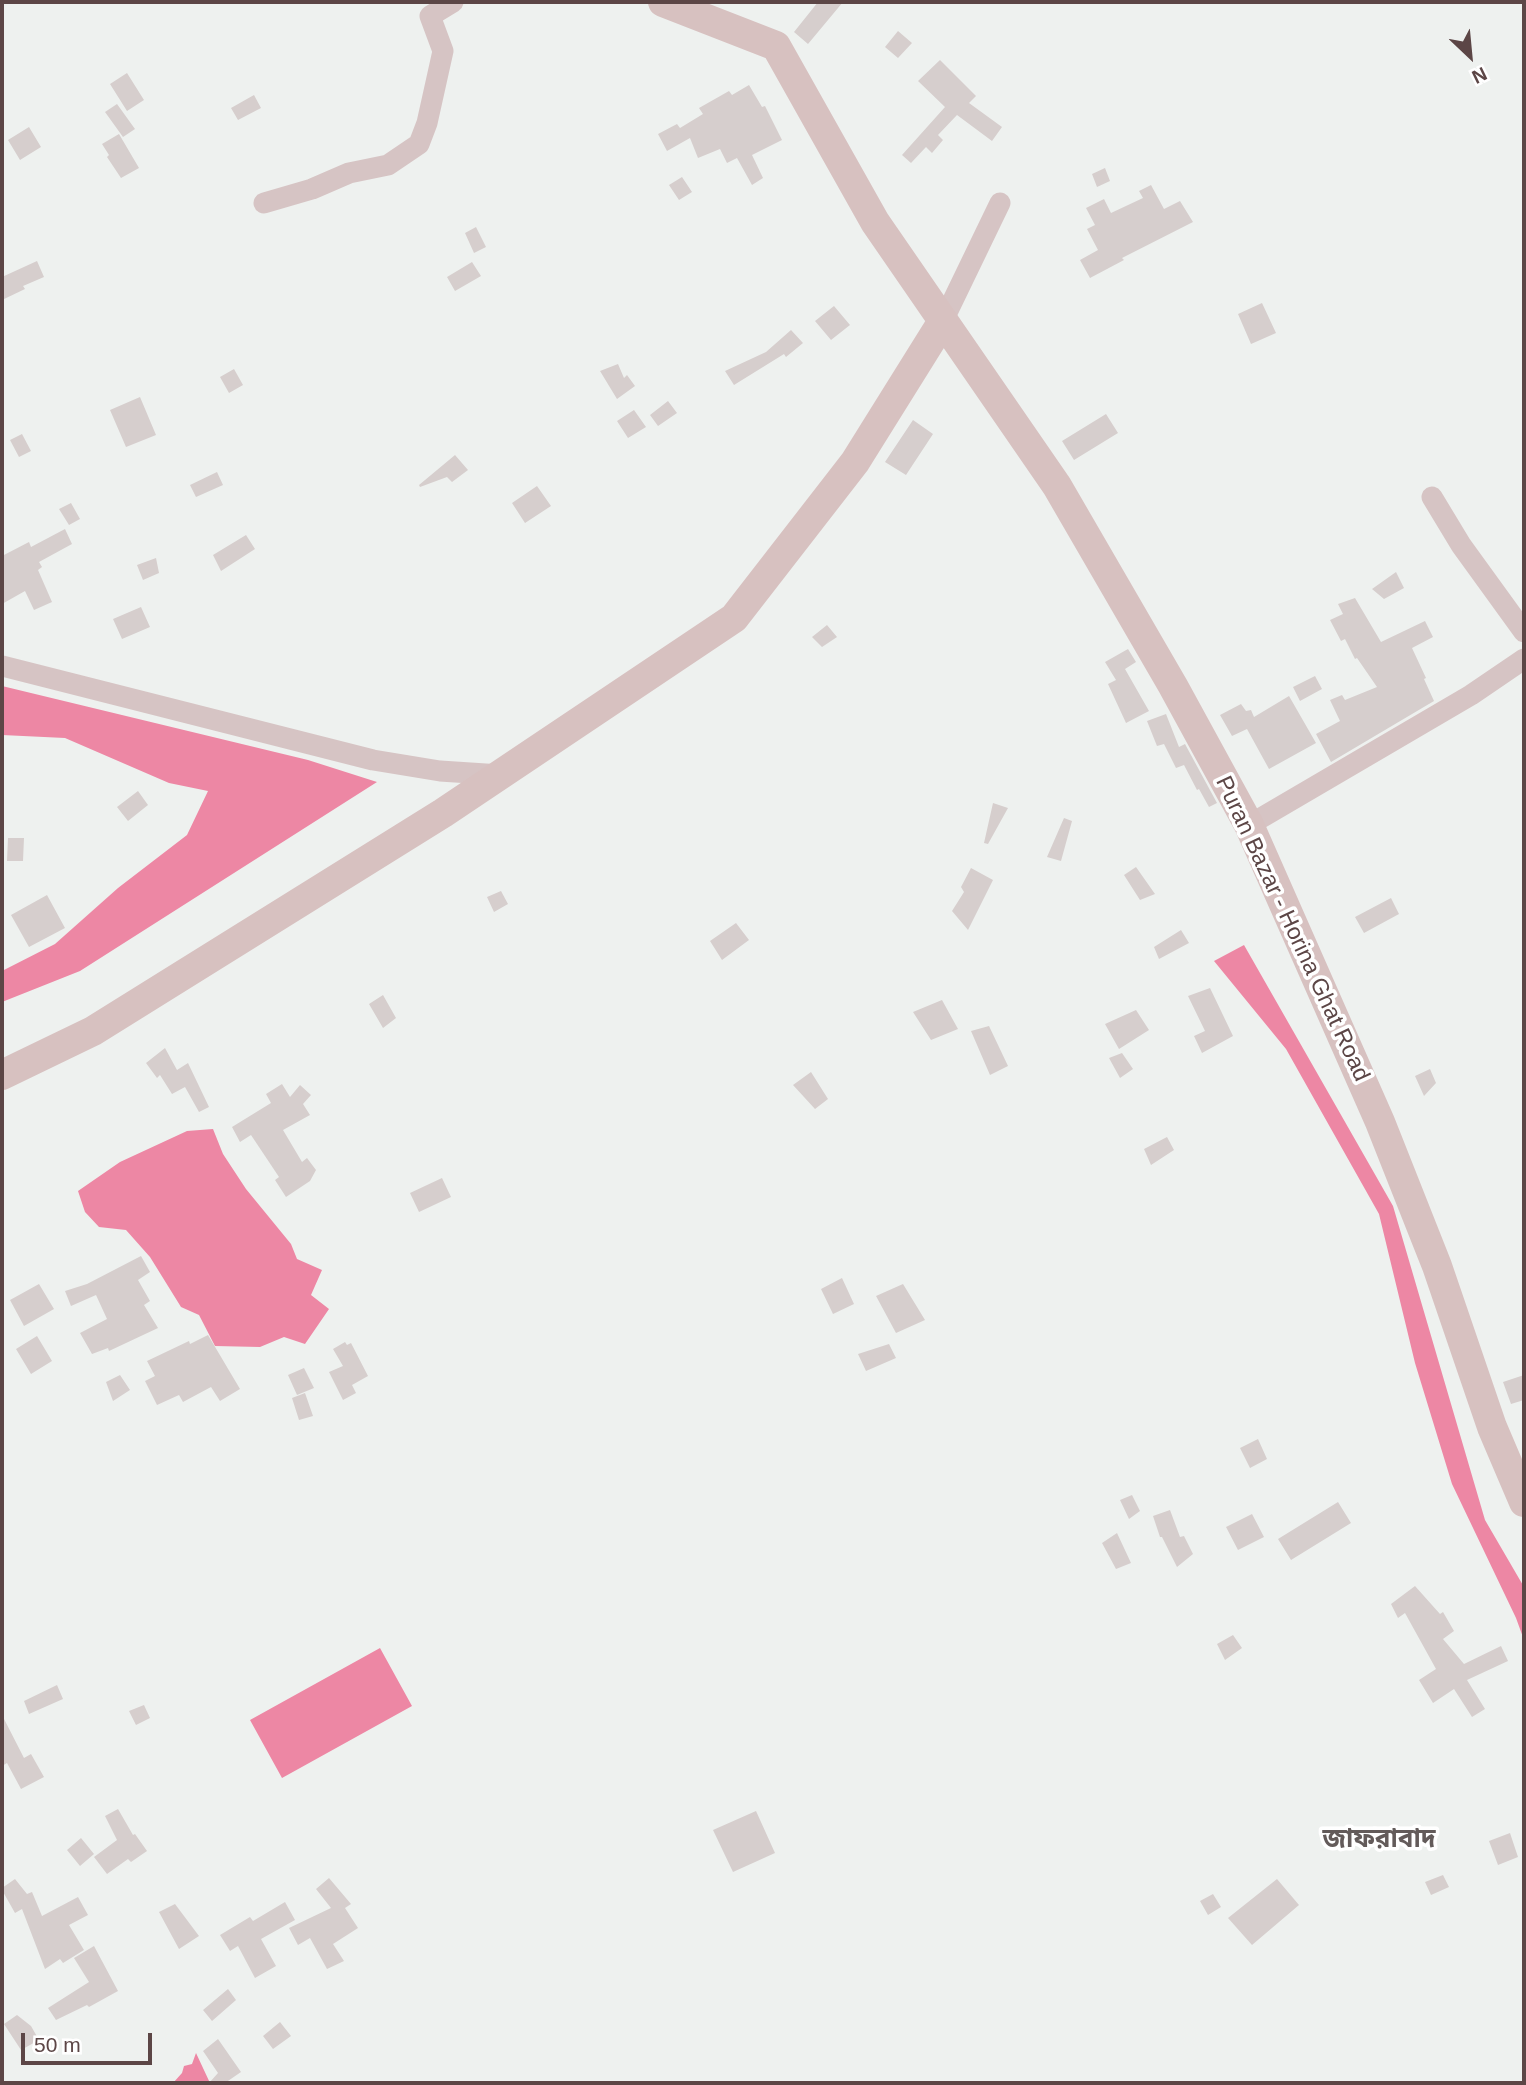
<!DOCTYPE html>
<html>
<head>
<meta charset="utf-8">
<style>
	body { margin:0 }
	#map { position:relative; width:1526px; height:2085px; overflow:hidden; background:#eef1ef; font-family:Helvetica,sans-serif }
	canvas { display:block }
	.frame { position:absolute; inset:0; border:4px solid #5c4646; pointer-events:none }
	.north { position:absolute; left:1435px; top:21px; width:70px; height:70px; -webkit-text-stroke:5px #fff; paint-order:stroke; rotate:154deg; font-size:19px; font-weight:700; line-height:28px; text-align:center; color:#5c4646 }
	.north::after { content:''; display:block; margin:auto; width:24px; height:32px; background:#5c4646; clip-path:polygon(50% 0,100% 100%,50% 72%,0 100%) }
	.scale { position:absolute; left:21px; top:2033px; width:131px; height:32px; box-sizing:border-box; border:4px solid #5c4646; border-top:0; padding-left:9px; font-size:21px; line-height:24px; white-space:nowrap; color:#5c4646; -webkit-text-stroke:5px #fff; paint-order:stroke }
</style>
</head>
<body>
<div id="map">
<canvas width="1526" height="2085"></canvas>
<div class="frame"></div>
<div class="north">N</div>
<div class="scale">50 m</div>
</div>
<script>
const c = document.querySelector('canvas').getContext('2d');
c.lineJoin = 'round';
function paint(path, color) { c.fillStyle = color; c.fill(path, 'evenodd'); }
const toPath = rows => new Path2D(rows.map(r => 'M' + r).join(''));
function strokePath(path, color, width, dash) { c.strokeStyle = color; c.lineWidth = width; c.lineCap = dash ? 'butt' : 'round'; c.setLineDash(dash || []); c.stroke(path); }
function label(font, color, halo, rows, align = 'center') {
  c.font = font + ' Helvetica,"Noto Sans Bengali",sans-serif'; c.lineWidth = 7; c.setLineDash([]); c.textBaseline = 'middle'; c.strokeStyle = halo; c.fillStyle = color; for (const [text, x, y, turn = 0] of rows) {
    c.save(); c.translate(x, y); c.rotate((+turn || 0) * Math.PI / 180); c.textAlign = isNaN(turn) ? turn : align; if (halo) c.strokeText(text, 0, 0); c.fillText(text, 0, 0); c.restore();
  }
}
const water = toPath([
	[2,686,308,760,377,782,80,971,2,1002,2,971,55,944,118,888,187,835,208,791,169,783,65,738,2,735],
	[1244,945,1393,1206,1485,1520,1524,1587,1524,1640,1516,1618,1452,1484,1415,1363,1379,1214,1286,1049,1214,961],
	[213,1129,223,1154,246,1189,291,1244,297,1259,322,1270,311,1295,329,1309,305,1344,284,1337,260,1347,215,1346,199,1315,181,1307,150,1257,126,1230,99,1227,85,1212,78,1191,120,1162,187,1131],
	[380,1648,412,1706,282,1778,250,1720],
	[196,2053,210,2083,173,2083,182,2073,184,2066,192,2064]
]);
const building = toPath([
	[818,2,843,2,808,44,794,32],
	[898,31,912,43,898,58,885,47],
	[940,60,976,96,969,103,1002,127,992,141,957,115,938,135,943,140,932,153,926,147,911,163,902,155,945,107,918,81],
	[127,73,144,100,127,111,110,84],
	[749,85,762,107,765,106,782,140,752,155,763,178,752,185,737,158,727,163,720,149,698,158,690,138,667,151,658,134,677,124,680,128,703,114,699,108,729,91,732,95],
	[254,95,261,108,238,120,231,108],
	[117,104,135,129,123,137,105,112],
	[29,127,41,147,20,160,8,140],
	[119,134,139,168,121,178,107,157,109,155,102,144],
	[1105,168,1110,181,1097,187,1092,174],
	[682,177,692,192,679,200,669,185],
	[1151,185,1164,209,1180,201,1193,222,1122,258,1124,260,1090,278,1080,260,1098,250,1087,229,1095,225,1086,208,1104,199,1111,213,1143,198,1139,191],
	[476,227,486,247,474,253,465,233],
	[37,261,44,277,23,286,25,289,2,300,2,277],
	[472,262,481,276,455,291,447,277],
	[1262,303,1276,333,1251,344,1238,314],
	[834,306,850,325,831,340,815,321],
	[791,330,803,343,786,357,784,354,734,385,725,371,766,352],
	[618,364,624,378,627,375,635,386,617,399,600,371],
	[234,369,243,385,229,393,220,377],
	[140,397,156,435,126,447,110,410],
	[668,401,677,413,658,426,650,415],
	[634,410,646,427,628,438,617,421],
	[1106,414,1118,433,1074,460,1062,441],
	[913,420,933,434,906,475,885,462],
	[22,434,31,451,19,457,10,440],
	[455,455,468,470,452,482,447,477,420,487,419,485],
	[217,472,223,485,196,497,190,485],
	[537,486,551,506,525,523,512,503],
	[71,503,80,519,69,525,59,509],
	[65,529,72,544,39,562,42,567,38,570,52,602,34,610,25,591,2,604,2,556,29,542,31,547],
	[246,535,255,549,221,571,213,555],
	[156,558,159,573,143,580,137,565],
	[1396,572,1404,588,1384,599,1372,589],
	[1355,598,1381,642,1425,621,1433,637,1412,648,1426,678,1424,679,1434,701,1331,762,1316,734,1340,721,1330,700,1342,695,1345,700,1377,687,1357,658,1355,659,1345,639,1341,641,1330,620,1343,614,1338,604],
	[141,607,150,627,122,639,113,619],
	[827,625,837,637,822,647,812,637],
	[1128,649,1136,662,1125,669,1149,711,1126,723,1108,684,1116,680,1105,662],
	[1315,676,1322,689,1300,701,1293,687],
	[1289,696,1316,743,1269,769,1247,729,1232,736,1220,715,1241,704,1246,711,1251,710,1254,717],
	[1166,714,1179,747,1185,744,1217,803,1209,807,1199,789,1197,790,1184,765,1176,768,1164,744,1157,746,1147,721],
	[138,791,148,805,128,821,117,807],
	[993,803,1008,808,988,844,984,843],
	[1064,818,1072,821,1061,861,1047,857],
	[8,838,24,838,23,861,7,861],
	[1136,867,1155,894,1140,900,1124,875],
	[971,868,993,880,968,930,952,911,964,892,961,887],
	[501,891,508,904,494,912,487,897],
	[47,895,65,928,29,947,11,915],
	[1391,898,1399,914,1364,933,1355,917],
	[736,923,749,940,722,960,710,941],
	[1181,930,1189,943,1159,959,1154,947],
	[1210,988,1233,1036,1202,1053,1194,1036,1205,1031,1188,996],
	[383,995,396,1018,383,1028,369,1004],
	[942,1000,958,1029,931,1040,913,1012],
	[1136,1010,1149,1030,1119,1049,1105,1024],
	[989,1026,1008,1066,990,1075,971,1031],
	[165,1048,177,1070,188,1063,209,1107,199,1112,185,1087,172,1094,160,1075,157,1078,146,1063],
	[1122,1053,1133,1069,1120,1078,1109,1058],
	[1430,1069,1436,1083,1424,1096,1415,1076],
	[811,1072,828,1099,815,1109,793,1085],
	[282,1084,290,1097,300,1085,311,1095,303,1104,310,1115,283,1130,302,1162,307,1158,316,1170,310,1181,286,1197,275,1180,279,1177,251,1135,240,1142,232,1127,271,1103,266,1094],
	[1167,1137,1174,1150,1151,1165,1144,1149],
	[442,1178,451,1197,419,1212,410,1193],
	[141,1256,150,1272,138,1280,150,1301,144,1305,158,1328,109,1351,108,1348,92,1354,80,1333,107,1319,96,1295,71,1306,65,1291,87,1284],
	[842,1278,854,1304,833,1314,821,1289],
	[39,1284,54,1309,24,1326,10,1300],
	[903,1284,925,1320,896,1333,876,1296],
	[208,1335,240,1389,220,1401,211,1387,183,1402,179,1395,157,1405,145,1381,155,1376,147,1361,189,1341,190,1344],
	[37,1336,52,1361,31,1374,16,1349],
	[345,1342,347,1345,351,1343,368,1376,352,1385,356,1393,343,1400,329,1372,343,1366,333,1349],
	[889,1344,896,1358,866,1371,858,1354],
	[304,1368,314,1388,297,1395,288,1375],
	[120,1375,130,1390,113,1401,106,1382],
	[1524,1375,1524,1400,1511,1404,1503,1382],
	[305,1393,313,1416,299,1420,292,1398],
	[1258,1439,1267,1459,1250,1468,1240,1448],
	[1132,1495,1140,1511,1129,1519,1120,1500],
	[1338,1502,1351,1523,1291,1560,1278,1539],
	[1170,1510,1180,1537,1184,1536,1193,1554,1177,1567,1162,1537,1160,1537,1153,1516],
	[1252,1514,1264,1537,1238,1550,1226,1527],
	[1117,1533,1131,1563,1116,1569,1102,1543],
	[1415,1586,1440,1614,1443,1612,1454,1631,1443,1639,1464,1664,1501,1646,1508,1661,1467,1680,1485,1709,1472,1717,1454,1689,1433,1703,1419,1680,1436,1669,1405,1613,1398,1618,1391,1604],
	[1233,1635,1242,1648,1225,1660,1217,1644],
	[57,1685,63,1699,29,1714,24,1701],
	[144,1705,150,1718,136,1725,129,1711],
	[2,1715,24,1758,31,1754,44,1777,21,1789,7,1763,2,1766],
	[118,1809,133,1835,135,1834,147,1851,131,1862,128,1859,107,1874,94,1857,117,1840,105,1816],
	[756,1811,775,1853,733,1872,713,1830],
	[1510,1833,1518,1857,1498,1865,1489,1841],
	[81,1838,94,1854,80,1866,67,1850],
	[1443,1875,1449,1887,1431,1895,1425,1882],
	[329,1878,351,1904,345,1908,358,1928,333,1944,344,1961,327,1969,310,1938,298,1945,289,1928,331,1908,316,1889],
	[15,1879,27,1894,32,1892,42,1916,78,1897,88,1915,69,1925,84,1950,63,1963,60,1959,45,1969,22,1909,15,1913,2,1890,2,1888],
	[1277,1879,1299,1905,1252,1945,1228,1918],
	[1213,1894,1221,1907,1208,1915,1200,1901],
	[285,1902,295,1920,261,1939,276,1966,255,1978,238,1946,230,1951,220,1935,250,1917,253,1921],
	[175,1904,199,1936,179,1949,159,1912],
	[94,1946,118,1991,89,2007,87,2005,56,2020,48,2008,89,1982,74,1958],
	[228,1989,236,2000,212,2021,203,2010],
	[17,2015,31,2026,39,2040,21,2050,4,2024],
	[280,2022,291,2036,273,2049,263,2036],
	[218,2039,241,2072,225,2083,209,2083,218,2073,203,2051]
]);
const minor = toPath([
	[264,203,312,189,349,173,388,165,419,144,427,123,443,51,430,16,453,2],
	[943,321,1000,203],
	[1432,497,1461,545,1524,632],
	[2,666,373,760,440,771,501,775],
	[1249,825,1471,695,1524,659]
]);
const secondary = toPath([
	[663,2,776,46,875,222,1057,486,1173,686,1249,825,1380,1122,1437,1266,1492,1427,1524,1502],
	[2,1075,93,1031,443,813,734,618,855,462,943,321]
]);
const streetNames = [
	["Puran Bazar - Horina Ghat Road",1292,929,65]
];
const quarterNames = [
	["জাফরাবাদ",1379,1840]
];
paint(water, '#ed87a4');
paint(building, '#d6cecd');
strokePath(minor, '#d6c4c4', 21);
strokePath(secondary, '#d7c1c0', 30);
label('23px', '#5c4646', '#fff', streetNames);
label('bold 26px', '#635b5a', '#fff', quarterNames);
</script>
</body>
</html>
